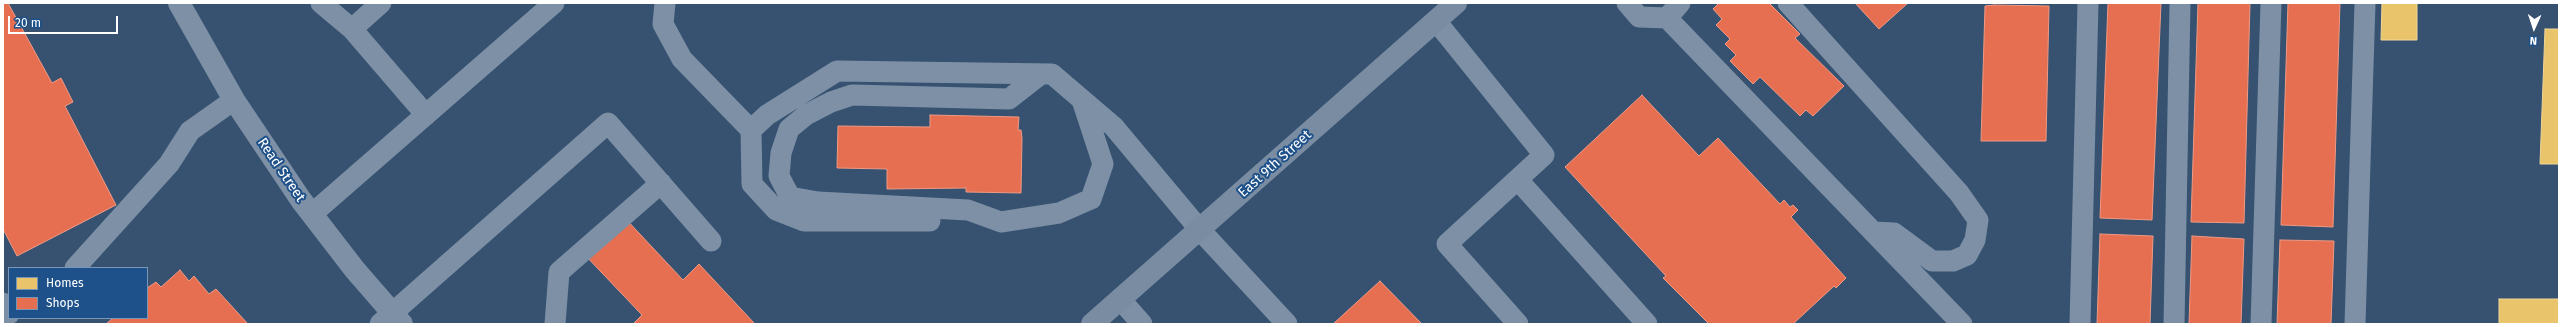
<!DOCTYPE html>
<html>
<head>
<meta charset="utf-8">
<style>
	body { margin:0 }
	#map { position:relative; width:2562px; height:327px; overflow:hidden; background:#365270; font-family:"Fira Sans",sans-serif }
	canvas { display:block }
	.frame { position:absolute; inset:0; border:4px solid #fff; pointer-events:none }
	.legend { position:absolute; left:8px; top:267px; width:140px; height:52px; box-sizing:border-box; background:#1e5189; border:1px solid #7897b8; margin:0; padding:5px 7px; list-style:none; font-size:12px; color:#fff }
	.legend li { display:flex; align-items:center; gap:8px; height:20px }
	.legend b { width:20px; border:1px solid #7897b8 }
	.north { position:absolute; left:2514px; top:8px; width:40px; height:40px; -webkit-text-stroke:3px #1e5189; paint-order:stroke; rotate:183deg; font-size:11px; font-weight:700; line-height:16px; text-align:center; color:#fff }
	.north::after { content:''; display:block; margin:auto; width:14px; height:18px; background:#fff; clip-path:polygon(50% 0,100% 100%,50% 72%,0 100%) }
	.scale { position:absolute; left:8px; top:16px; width:110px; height:18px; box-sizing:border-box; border:2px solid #fff; border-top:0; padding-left:5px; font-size:12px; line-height:14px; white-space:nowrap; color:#fff; -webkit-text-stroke:3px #1e5189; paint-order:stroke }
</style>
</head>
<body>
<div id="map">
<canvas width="2562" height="327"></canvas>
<div class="frame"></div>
<ul class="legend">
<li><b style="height:11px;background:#e9c46a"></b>Homes</li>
<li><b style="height:11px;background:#e76f51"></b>Shops</li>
</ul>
<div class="north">N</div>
<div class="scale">20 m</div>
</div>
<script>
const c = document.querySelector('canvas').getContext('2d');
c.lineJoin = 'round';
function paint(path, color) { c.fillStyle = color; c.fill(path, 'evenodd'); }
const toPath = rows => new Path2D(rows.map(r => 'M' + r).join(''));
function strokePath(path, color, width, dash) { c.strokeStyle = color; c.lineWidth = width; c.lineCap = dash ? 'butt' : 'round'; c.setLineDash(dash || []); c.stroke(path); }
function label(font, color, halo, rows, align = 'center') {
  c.font = font + ' "Fira Sans",sans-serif'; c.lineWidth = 4; c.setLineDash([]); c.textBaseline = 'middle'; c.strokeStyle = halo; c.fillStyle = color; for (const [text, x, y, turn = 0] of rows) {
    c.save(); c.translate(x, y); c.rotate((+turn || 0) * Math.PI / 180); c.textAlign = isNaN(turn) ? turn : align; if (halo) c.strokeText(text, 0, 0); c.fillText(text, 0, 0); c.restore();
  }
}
const homes = toPath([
	[2382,3,2417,3,2417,40,2381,40,2382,3],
	[2545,29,2559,29,2559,164,2540,164,2545,29],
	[2499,299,2559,299,2559,324,2499,324,2499,299]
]);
const shops = toPath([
	[3,3,8,3,52,83,61,78,73,102,65,106,116,205,17,256,3,229,3,3],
	[1719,3,1769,3,1800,34,1795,38,1844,86,1813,116,1806,110,1800,116,1760,77,1753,84,1730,61,1736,55,1725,44,1730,39,1716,25,1722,19,1713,9,1719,3],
	[1855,3,1908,3,1879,29,1855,3],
	[2108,3,2161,3,2152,220,2100,218,2108,3],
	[2198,3,2250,3,2244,223,2191,222,2198,3],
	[2288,3,2340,3,2333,227,2281,225,2288,3],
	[1994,5,2049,6,2046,141,1981,141,1985,6,1994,5],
	[1642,95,1699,156,1718,138,1780,204,1784,200,1790,207,1793,205,1798,210,1791,217,1846,278,1836,288,1834,286,1793,324,1709,324,1663,278,1666,276,1565,167,1642,95],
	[930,115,1019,117,1018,130,1021,130,1022,138,1021,193,966,192,966,188,887,189,887,169,837,168,838,126,930,127,930,115],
	[623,216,683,280,699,264,755,324,633,324,642,315,583,253,623,216],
	[2100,234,2153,236,2150,324,2097,324,2100,234],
	[2192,236,2244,239,2241,324,2189,324,2192,236],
	[2280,240,2334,241,2331,324,2277,324,2280,240],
	[180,270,189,281,194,276,209,294,216,289,248,324,106,324,113,318,147,318,147,288,156,282,161,287,180,270],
	[1380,281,1422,324,1333,324,1380,281]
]);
const lane = toPath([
	[321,3,352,29],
	[381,3,352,29,426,115],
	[665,3,663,24,682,59,751,130,752,184,776,210,804,221,930,221],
	[1627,3,1639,17,1667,18,1962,324],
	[1788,3,1959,193,1978,220,1975,240,1967,255,1953,261,1932,261,1894,233,1873,232],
	[1667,18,1680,3],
	[1436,21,1544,155,1447,244,1518,324],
	[1041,74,1009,99,852,95,831,102,806,115,789,129,781,153,779,176,790,197,818,202,968,210,1001,222,1059,213,1091,199,1103,164,1082,100],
	[751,130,767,115,837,71,1052,74,1114,127,1200,230,1287,324],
	[1518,180,1647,324],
	[312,214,554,3],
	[75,268,169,164,190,131,234,100],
	[1120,299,1142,324],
	[3,303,9,314],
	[380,324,608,123,711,241],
	[555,324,559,272,661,183],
	[2080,324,2088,3],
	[2174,324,2180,3],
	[2261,324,2271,3],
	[2355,324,2365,3]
]);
const street = toPath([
	[179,3,234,100,301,200,355,270,402,324]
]);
const secondary = toPath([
	[1092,324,1456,3]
]);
const streetNames = [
	["East 9th Street",1275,164,-42],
	["Read Street",281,170,56]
];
paint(homes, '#e9c46a');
strokePath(homes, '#f0d697', 1);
paint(shops, '#e76f51');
strokePath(shops, '#ee9a85', 1);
strokePath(lane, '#7d90a5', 21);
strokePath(street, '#7d90a5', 22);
strokePath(secondary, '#798ca1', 22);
label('14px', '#fff', '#1e5189', streetNames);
</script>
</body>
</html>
